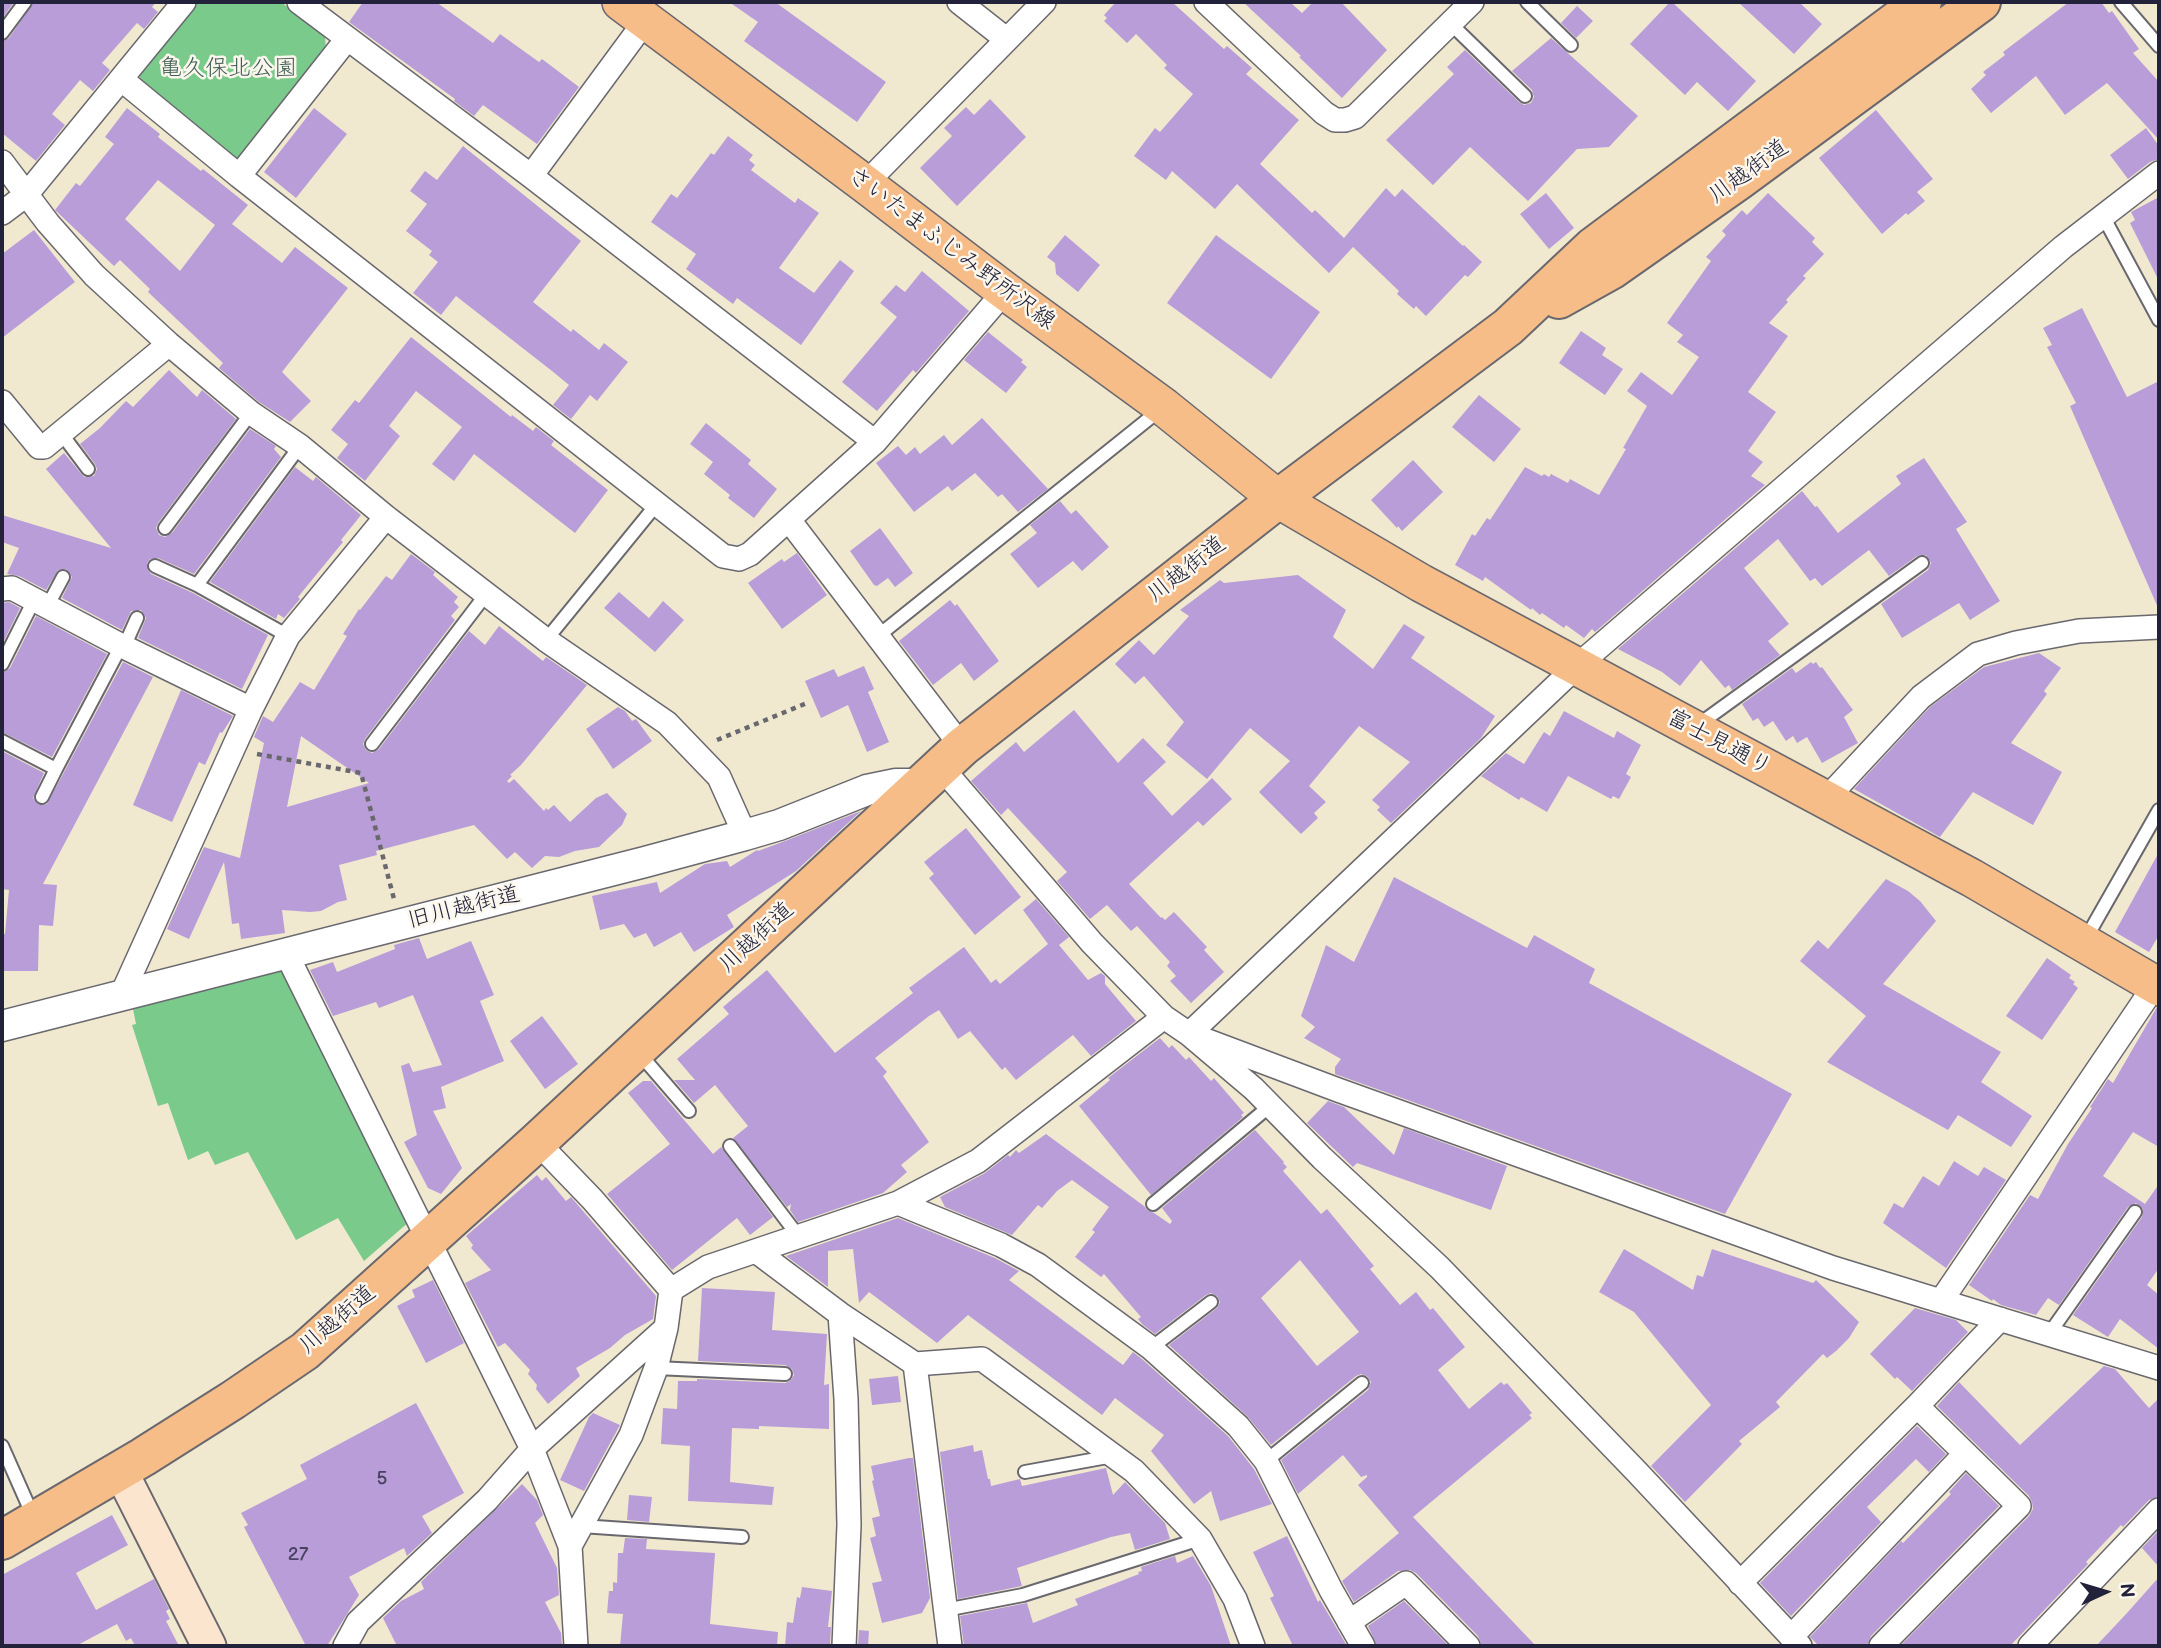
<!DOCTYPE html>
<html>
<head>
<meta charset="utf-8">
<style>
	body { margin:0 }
	#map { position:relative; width:2161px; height:1648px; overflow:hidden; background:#f0e9cf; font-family:"Balsamiq Sans",sans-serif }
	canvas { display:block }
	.frame { position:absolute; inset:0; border:4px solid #22223b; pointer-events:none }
	.north { position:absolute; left:2070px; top:1557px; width:70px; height:70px; -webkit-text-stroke:5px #fbf7ec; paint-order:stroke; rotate:86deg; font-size:19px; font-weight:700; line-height:28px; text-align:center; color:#22223b }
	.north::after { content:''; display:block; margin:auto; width:24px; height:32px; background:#22223b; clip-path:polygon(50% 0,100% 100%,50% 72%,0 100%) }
</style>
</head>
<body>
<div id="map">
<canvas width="2161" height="1648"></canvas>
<div class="frame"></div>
<div class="north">N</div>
</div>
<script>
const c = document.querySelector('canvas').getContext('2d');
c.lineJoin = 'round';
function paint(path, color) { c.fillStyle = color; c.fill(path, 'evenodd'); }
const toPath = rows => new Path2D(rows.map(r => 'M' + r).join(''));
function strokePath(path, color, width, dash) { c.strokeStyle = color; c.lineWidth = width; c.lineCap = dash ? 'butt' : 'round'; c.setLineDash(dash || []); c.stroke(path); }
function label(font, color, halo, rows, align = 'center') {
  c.font = font + ' "Balsamiq Sans","Klee One",sans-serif'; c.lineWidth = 5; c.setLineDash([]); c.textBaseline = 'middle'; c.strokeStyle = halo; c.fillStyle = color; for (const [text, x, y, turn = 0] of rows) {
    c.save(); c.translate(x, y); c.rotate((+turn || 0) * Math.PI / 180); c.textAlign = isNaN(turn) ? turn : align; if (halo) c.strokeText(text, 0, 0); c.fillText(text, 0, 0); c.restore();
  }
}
const green = toPath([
	[196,2,281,2,325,35,326,52,245,157,231,158,140,87,140,71],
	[283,970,410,1221,364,1261,338,1218,296,1240,248,1152,215,1165,208,1151,188,1160,168,1103,158,1106,132,1025,136,1024,133,1009]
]);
const building = toPath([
	[2,2,14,2,2,19],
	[34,2,156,2,152,7,158,12,144,29,137,23,102,63,110,70,93,91,80,80,52,114,65,125,36,161,2,133,2,42,9,38],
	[363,2,436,2,493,43,500,34,539,62,542,59,579,87,537,144,483,105,474,116,454,101,455,99,349,22],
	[729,2,775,2,886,82,857,122,744,41,758,22],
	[1116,2,1172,2,1224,49,1227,46,1252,68,1246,74,1299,120,1260,164,1312,213,1315,210,1344,238,1386,188,1395,197,1402,189,1463,246,1464,245,1482,262,1468,277,1465,275,1426,316,1416,306,1414,309,1397,294,1399,291,1353,247,1329,273,1237,184,1215,209,1172,171,1166,180,1134,156,1155,128,1160,132,1193,94,1164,68,1167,65,1136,34,1127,43,1104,21,1107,18,1104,15],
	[1243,2,1290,2,1302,13,1313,2,1341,2,1387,50,1342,98,1299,57,1301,56],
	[1670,2,1672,2,1756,81,1728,111,1697,82,1685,95,1630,44],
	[1738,2,1799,2,1822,24,1794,54],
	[2069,2,2101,2,2109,13,2112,11,2139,49,2133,53,2159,82,2159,140,2107,83,2065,115,2036,76,1991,113,1971,89,1986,75,1983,72,2005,55,2003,52],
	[1577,6,1593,21,1576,38,1561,23],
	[1551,38,1638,116,1609,147,1577,149,1528,201,1470,147,1433,185,1386,140,1454,74,1447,67,1465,50,1519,102,1524,105,1531,103,1534,97,1532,90,1512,71],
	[990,99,1026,137,957,206,920,168,952,136,944,128,966,107,974,115],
	[127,108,160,134,158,137,201,171,203,169,248,205,232,224,282,263,295,247,348,288,282,372,311,401,290,422,259,402,219,368,223,363,148,292,150,289,120,260,114,266,55,210,76,183,80,186,114,144,105,137],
	[158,180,215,225,180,271,125,219],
	[314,108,347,134,296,198,264,172],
	[1876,110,1933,179,1917,192,1925,201,1908,215,1906,213,1882,234,1819,158],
	[2146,128,2159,146,2159,159,2150,162,2128,179,2110,155],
	[728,136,753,155,749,160,755,165,751,170,795,203,798,198,819,213,779,268,814,293,840,260,854,271,801,345,737,298,733,304,686,269,696,254,651,222,671,194,677,198,711,153,714,155],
	[463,146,581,241,533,302,571,332,573,329,599,350,604,343,628,362,597,401,590,395,571,419,553,405,569,385,552,371,456,296,441,315,413,293,438,262,429,255,432,251,406,231,427,204,410,191,425,171,437,180],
	[1546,193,1574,228,1549,249,1520,214],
	[1768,193,1815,238,1812,242,1824,254,1803,276,1806,278,1786,300,1788,302,1769,323,1788,336,1748,392,1776,412,1748,451,1763,462,1751,476,1765,485,1595,632,1592,629,1584,638,1566,625,1564,628,1542,613,1540,615,1532,608,1531,610,1485,577,1483,581,1455,565,1472,534,1475,536,1487,518,1490,520,1525,467,1542,476,1544,474,1549,477,1551,474,1568,483,1570,479,1599,495,1626,449,1623,448,1647,406,1627,391,1641,372,1672,395,1699,357,1677,342,1683,335,1667,323,1711,261,1706,257,1726,235,1722,231,1742,210,1747,215],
	[2159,197,2159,281,2130,223,2135,220,2131,212],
	[34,230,75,282,2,338,2,254],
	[1065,235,1100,265,1078,292,1056,274,1055,263,1047,257],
	[1216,235,1320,312,1271,379,1167,303],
	[922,271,969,311,916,373,913,370,877,411,842,382,897,317,880,303,896,285,905,292],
	[2082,308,2127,397,2159,381,2159,610,2070,406,2076,403,2047,347,2052,345,2043,328],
	[1581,331,1606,348,1602,355,1623,369,1605,395,1559,363],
	[988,332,1023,360,1021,362,1027,367,1006,393,964,360],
	[411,337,511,417,512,415,533,431,536,427,554,441,551,445,608,490,575,533,474,454,454,481,432,464,462,427,416,391,389,426,400,436,365,481,337,458,348,444,331,430,355,400,359,403],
	[169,370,197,397,202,390,236,419,158,523,156,528,159,535,165,537,172,533,250,429,276,446,274,449,281,457,194,574,158,558,150,559,147,563,148,570,151,574,193,593,268,635,242,689,138,638,146,618,141,610,131,611,122,630,62,598,72,577,66,569,58,570,46,590,19,576,7,574,19,548,2,542,2,515,111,548,46,469,64,453,84,477,94,476,97,469,95,464,80,444,100,428,126,401,133,407],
	[1479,395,1521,429,1494,462,1452,427],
	[982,418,1048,489,1018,512,1002,494,998,497,975,473,952,491,948,486,914,512,876,463,898,446,906,455,915,447,920,454,944,435,952,445],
	[706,423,751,460,748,464,777,489,754,518,728,498,730,495,704,474,713,462,690,444],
	[1924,458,1967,522,1956,529,2000,601,1970,620,1959,603,1902,638,1881,604,1928,570,1931,563,1926,555,1917,556,1889,576,1869,550,1822,586,1815,578,1810,581,1778,539,1744,568,1789,624,1768,641,1780,655,1732,690,1729,685,1725,688,1701,660,1680,686,1662,672,1618,649,1802,491,1815,507,1817,506,1838,533,1901,484,1896,476],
	[1413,460,1443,492,1402,531,1398,526,1397,528,1371,500],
	[295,467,313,481,316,477,361,515,341,540,343,542,298,597,300,599,284,618,278,614,276,619,210,582],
	[1060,501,1071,514,1076,510,1109,547,1082,571,1073,561,1038,588,1010,554,1037,533,1030,525],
	[880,528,913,573,895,587,888,578,877,586,874,585,850,551],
	[797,553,827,595,782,629,748,583,782,559,784,562],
	[411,554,435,572,433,575,458,597,454,602,459,607,451,616,455,620,365,739,363,744,366,750,372,753,379,749,469,631,485,645,499,626,543,661,546,657,587,685,521,765,510,775,512,776,507,781,509,783,514,779,544,811,546,808,548,810,554,805,570,822,596,798,607,793,627,814,622,825,599,847,575,851,559,857,545,856,532,868,515,852,507,859,474,825,376,851,377,855,339,865,347,900,338,902,321,911,310,912,282,910,285,933,241,939,239,923,232,924,224,862,189,939,167,929,204,847,240,858,264,743,254,737,263,716,273,722,300,682,314,690,347,636,343,634,359,609,360,610,386,576,392,580],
	[301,736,369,783,287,807],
	[1298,575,1346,610,1333,637,1373,669,1404,624,1425,637,1411,658,1495,716,1481,738,1391,823,1377,810,1380,807,1372,800,1410,762,1359,726,1309,786,1326,802,1314,813,1318,818,1301,834,1259,792,1290,761,1250,728,1207,779,1166,745,1184,722,1144,676,1135,684,1115,664,1139,640,1154,655,1189,616,1180,610,1220,580,1224,583],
	[619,592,649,618,663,601,684,620,655,652,604,608],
	[950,600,955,606,957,604,999,661,974,681,961,663,933,685,899,641],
	[9,602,20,608,2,645,2,603],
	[36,616,107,654,52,757,2,732,2,673,10,668],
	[2039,653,2061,668,2044,691,2047,694,2011,743,2062,772,2033,825,1973,792,1940,837,1854,789,1930,707,1984,667],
	[123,662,153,677,43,884,57,885,53,926,39,925,38,971,2,971,2,934,5,934,9,890,2,889,2,751,44,773,33,798,39,805,47,804],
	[1811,662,1813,664,1816,662,1820,668,1822,667,1853,710,1844,717,1858,743,1822,763,1807,737,1797,743,1793,736,1786,741,1773,721,1764,727,1758,718,1753,721,1742,704,1792,668,1796,673],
	[864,666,874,689,868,692,889,742,867,752,848,705,821,718,805,681,834,669,838,677],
	[181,690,233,716,222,733,220,732,205,765,199,762,172,822,133,805],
	[618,707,625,711,632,721,636,719,652,741,613,769,586,729],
	[1074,710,1118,763,1143,738,1166,762,1143,783,1172,816,1212,778,1232,799,1203,826,1198,821,1129,884,1161,918,1162,917,1165,920,1174,912,1207,947,1204,950,1224,972,1191,1003,1170,981,1176,976,1167,966,1170,962,1137,926,1131,931,1107,905,1090,919,1057,881,1067,872,1008,808,1001,815,971,781,1016,742,1024,752],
	[1564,711,1614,738,1617,731,1641,745,1626,774,1631,777,1619,799,1613,796,1611,799,1568,776,1547,812,1521,797,1519,800,1481,776,1506,753,1524,764,1544,732,1550,736],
	[861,811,796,871,727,915,734,927,694,952,681,932,654,947,646,933,634,938,624,924,600,930,592,896,657,882,660,893,705,864,727,861,730,867,757,850,758,851,785,841],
	[966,828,1021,897,975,935,929,878,934,874,924,862],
	[2159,852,2159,935,2149,952,2115,932],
	[1394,877,1527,948,1534,935,1595,969,1589,983,1792,1094,1725,1214,1335,1074,1335,1067,1341,1059,1304,1038,1315,1027,1301,1016,1326,945,1354,962],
	[1886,879,1908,891,1920,901,1936,921,1883,984,2001,1052,1981,1082,2032,1116,2011,1147,1958,1115,1948,1130,1827,1062,1866,1016,1800,961,1818,940,1828,949],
	[1036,899,1069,937,1059,945,1088,980,1101,973,1105,976,1105,984,1136,1021,1091,1056,1073,1035,1016,1080,1005,1067,1002,1070,970,1031,958,1039,939,1010,929,1016,875,1058,887,1072,883,1076,929,1142,901,1165,907,1172,883,1193,798,1222,790,1210,791,1204,787,1207,733,1138,748,1126,715,1085,694,1103,674,1080,695,1080,677,1059,729,1014,723,1007,767,970,835,1053,913,993,909,988,964,947,991,983,996,979,1000,984,1048,944,1023,910],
	[419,938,427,959,471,941,494,995,480,1001,504,1061,441,1087,446,1108,433,1111,462,1168,441,1194,428,1188,404,1142,417,1135,401,1066,409,1063,413,1072,442,1065,413,995,379,1008,376,1002,333,1016,310,970,333,962,337,972,395,949,394,945],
	[2047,958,2071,975,2069,978,2075,982,2073,984,2078,988,2042,1040,2006,1016],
	[2157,1007,2159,1008,2159,1147,2133,1132,2103,1176,2145,1204,2159,1184,2159,1268,2147,1285,2159,1295,2159,1349,2120,1319,2108,1337,2073,1315,2142,1217,2143,1209,2136,1203,2128,1207,2059,1305,2048,1298,2036,1315,2001,1305,1993,1299,1992,1301,1969,1285,2030,1195,2038,1199,2068,1144,2092,1108,2090,1107,2108,1079,2113,1083],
	[542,1016,578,1064,545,1089,510,1041],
	[1160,1038,1169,1048,1172,1045,1186,1060,1189,1057,1211,1081,1214,1078,1244,1113,1241,1115,1243,1117,1151,1195,1079,1106,1110,1080,1108,1078],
	[643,1081,651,1081,713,1154,721,1147,773,1217,750,1235,737,1218,672,1270,607,1194,670,1144,628,1093],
	[1328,1101,1344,1107,1394,1155,1404,1128,1507,1166,1491,1210,1357,1163,1353,1167,1307,1123],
	[1255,1130,1284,1162,1283,1163,1287,1167,1283,1171,1321,1214,1327,1209,1374,1266,1370,1269,1400,1305,1416,1292,1430,1310,1433,1308,1465,1347,1438,1370,1469,1409,1501,1382,1504,1385,1507,1383,1532,1413,1529,1415,1532,1418,1413,1517,1536,1646,1482,1646,1478,1636,1416,1573,1410,1570,1398,1571,1354,1602,1342,1581,1399,1533,1358,1485,1367,1477,1367,1475,1361,1477,1343,1455,1298,1494,1281,1460,1368,1390,1371,1382,1368,1377,1361,1374,1356,1376,1271,1445,1247,1416,1169,1345,1217,1308,1220,1302,1217,1296,1211,1293,1206,1295,1155,1334,1143,1325,1138,1319,1141,1317,1104,1274,1101,1277,1075,1257,1095,1232,1092,1230,1109,1207,1072,1180,1057,1191,1042,1208,1038,1205,1012,1235,945,1207,940,1197,985,1173,1008,1155,1010,1157,1016,1150,1019,1153,1046,1134,1144,1206,1147,1210,1154,1213,1170,1224,1172,1221,1162,1208],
	[1300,1260,1359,1332,1317,1366,1261,1298],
	[1954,1161,1978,1176,1984,1167,2006,1180,1946,1268,1883,1223,1894,1203,1903,1208,1923,1176,1939,1186],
	[537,1175,542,1181,546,1177,566,1201,571,1197,656,1296,653,1319,625,1335,610,1348,576,1368,580,1376,548,1404,536,1389,537,1385,528,1374,530,1370,505,1343,498,1347,465,1283,491,1270,471,1248,473,1245,466,1236],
	[898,1218,995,1258,1019,1271,1009,1280,1123,1365,1133,1352,1142,1359,1228,1436,1254,1469,1272,1504,1220,1521,1211,1491,1194,1504,1151,1451,1164,1435,1115,1398,1102,1415,968,1315,937,1343,869,1292,859,1303,853,1249,828,1251,828,1287,786,1256],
	[1624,1249,1693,1290,1697,1275,1703,1277,1712,1249,1813,1283,1816,1280,1859,1322,1849,1338,1836,1351,1827,1358,1823,1354,1776,1402,1780,1407,1739,1441,1742,1444,1685,1502,1651,1466,1711,1405,1634,1312,1599,1292],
	[433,1280,464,1343,426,1363,397,1306,415,1297,412,1290],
	[702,1288,775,1292,772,1330,827,1334,824,1385,829,1384,829,1429,759,1426,759,1429,732,1428,730,1482,774,1487,772,1505,688,1501,690,1446,661,1444,663,1408,677,1409,678,1381,697,1381,697,1379,785,1383,790,1381,794,1375,792,1369,785,1365,698,1361],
	[1915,1308,1956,1320,1968,1332,1912,1391,1897,1377,1895,1379,1870,1354],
	[2104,1366,2115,1369,2149,1408,2159,1398,2159,1496,2149,1500,2123,1527,2121,1525,2086,1562,2088,1564,2010,1646,1900,1646,2029,1516,2033,1509,2032,1502,2029,1496,1937,1406,1959,1382,2020,1445],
	[898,1376,901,1402,872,1405,869,1379],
	[416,1403,464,1493,422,1516,432,1533,407,1556,404,1548,349,1577,359,1595,327,1646,306,1646,244,1527,248,1525,241,1513,307,1479,300,1465],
	[593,1413,620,1425,584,1491,560,1480,589,1417],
	[1917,1426,1946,1454,1929,1472,1916,1459,1867,1507,1881,1522,1791,1616,1760,1583],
	[973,1445,974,1452,982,1450,988,1479,990,1479,991,1486,1020,1479,1022,1486,1106,1468,1113,1495,1125,1482,1165,1523,1170,1539,1135,1550,1130,1533,1111,1537,1017,1568,1022,1586,958,1599,940,1452],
	[909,1458,913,1458,930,1598,922,1613,882,1623,872,1583,882,1581,870,1538,876,1536,872,1518,880,1516,872,1481,874,1480,871,1466],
	[1966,1473,1999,1506,1871,1636,1867,1646,1819,1646,1810,1637,1901,1541,1903,1543,1951,1494,1949,1492],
	[522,1484,537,1500,543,1515,535,1523,557,1568,559,1595,545,1602,561,1633,562,1646,397,1646,383,1618,401,1601,424,1589,421,1582],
	[629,1495,652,1497,649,1522,627,1520],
	[112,1515,128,1545,76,1573,96,1610,154,1579,169,1609,166,1611,170,1619,166,1621,179,1646,135,1646,131,1638,126,1641,117,1624,76,1646,2,1646,2,1575],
	[2159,1530,2159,1567,2142,1548],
	[1287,1536,1318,1602,1320,1600,1347,1646,1293,1646,1270,1598,1274,1596,1253,1552],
	[625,1538,647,1539,646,1549,715,1553,710,1624,778,1632,777,1646,620,1646,623,1614,607,1613,609,1591,613,1591,613,1582,617,1583,618,1553,623,1553],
	[1175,1556,1177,1563,1193,1556,1211,1586,1231,1646,964,1646,960,1616,1027,1603,1033,1623,1078,1605,1075,1599,1139,1574,1138,1572,1142,1571,1141,1567],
	[2159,1577,2159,1646,2096,1646,2127,1613],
	[802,1587,832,1591,828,1627,831,1627,830,1646,785,1646,787,1622,793,1623,797,1597,800,1598],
	[1404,1601,1449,1646,1377,1646,1368,1626],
	[859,1630,869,1631,868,1646,858,1646]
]);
const path = toPath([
	[717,740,807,703],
	[257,754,361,773,394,899]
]);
const service = toPath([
	[1527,2,1571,45],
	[2121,2,2159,46],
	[1450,23,1525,96],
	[2,33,25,2],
	[2103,216,2159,320],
	[61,433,88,469],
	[165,528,251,413],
	[155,566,197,585,288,636],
	[197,585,300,446],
	[47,607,63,577],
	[878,636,1161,409],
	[546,640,656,505],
	[124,647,137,618],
	[2,664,34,600],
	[1698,725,1922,563],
	[2,741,56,769,121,646],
	[372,744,487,593],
	[42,797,56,769],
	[2085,940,2159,810],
	[639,1053,689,1111],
	[730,1146,799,1237],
	[1153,1204,1271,1105],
	[2049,1334,2135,1212],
	[1151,1348,1211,1302],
	[656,1368,785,1374],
	[2,1446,33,1516],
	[1266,1461,1362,1383],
	[1025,1472,1113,1456],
	[581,1526,742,1537],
	[945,1610,1023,1595,1200,1539]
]);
const minor = toPath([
	[299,2,531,176,875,442],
	[959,2,1006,39],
	[1206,2,1324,113,1335,120,1345,120,1355,117,1472,2],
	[121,79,239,176,723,556,739,559,750,554,875,442,1005,291],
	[2,162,48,223,94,275,169,344,251,413,300,446,386,517,546,640,667,723,719,777,745,835],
	[2159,173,2063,247,1577,666,1189,1034,1338,1090,1833,1268,2159,1368],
	[239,176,347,39],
	[531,176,646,20],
	[865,184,1044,2],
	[2,213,26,195,184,2],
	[2,402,39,447,44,447,169,344],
	[789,520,962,747],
	[2,589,12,588,124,647,251,709],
	[941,767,1092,943,1164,1017,1189,1034,1254,1089,1322,1158,1440,1268,1636,1471,1800,1646],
	[1826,799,1921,697,1978,654,2016,643,2079,631,2159,627],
	[286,953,532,1449,570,1546,576,1646],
	[122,994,251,709,288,636,386,517],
	[537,1142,592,1199,671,1290,666,1328,656,1368,631,1435,570,1546],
	[898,1203,1001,1245,1038,1265,1151,1348,1238,1426,1266,1461,1331,1590,1363,1646],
	[756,1251,840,1314,915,1364,982,1359,1134,1471,1200,1539,1235,1599,1253,1646],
	[671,1290,708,1267,898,1203,978,1161,1164,1017],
	[1941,1301,2155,985],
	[840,1314,846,1399,849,1525,844,1646],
	[915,1364,950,1646],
	[1917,1406,2000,1319],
	[1740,1583,1917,1406,2019,1506,1881,1646],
	[1349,1622,1406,1583,1468,1646],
	[1791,1637,1965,1454],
	[345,1646,358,1622,487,1500,532,1449,666,1328],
	[2030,1646,2159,1510]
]);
const tertiary = toPath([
	[2,1026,645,862,745,835,779,825,867,790,896,784,922,784]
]);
const secondary = toPath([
	[120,1470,209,1646]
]);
const primary = toPath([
	[621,2,865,184,1005,291,1164,407,1278,499,1421,583,1972,878,2159,987]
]);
const trunk = toPath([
	[1559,299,1611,270,1739,180,1981,2],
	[2,1540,143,1457,233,1400,305,1351,537,1142,962,747,1278,499,1508,327,1593,247,1922,2]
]);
const numberNames = [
	["5",382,1479],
	["27",298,1555]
];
const parkNames = [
	["亀久保北公園",228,69]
];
const streetNames = [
	["川越街道",1749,172,-36],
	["さいたまふじみ野所沢線",951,249,37],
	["川越街道",1187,570,-38],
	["富士見通り",1719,743,28],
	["旧川越街道",464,908,-14],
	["川越街道",757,938,-43],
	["川越街道",338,1320,-41]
];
paint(green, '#79ca8b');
paint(building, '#b99dd8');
strokePath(service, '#6a686f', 16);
strokePath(minor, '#6a686f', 26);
strokePath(tertiary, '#6a686f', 33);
strokePath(secondary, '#6a686f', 37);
strokePath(primary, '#6a686f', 40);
strokePath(trunk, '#6a686f', 42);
strokePath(path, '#6a686f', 4.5, [5, 5]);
strokePath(service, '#fff', 12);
strokePath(minor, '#fff', 23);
strokePath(tertiary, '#fff', 30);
strokePath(secondary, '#fce5cf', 33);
strokePath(primary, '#f7bd88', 37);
strokePath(trunk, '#f7bd88', 38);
label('19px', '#484162', null, numberNames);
label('23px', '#405d57', '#fbf7ec', parkNames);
label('23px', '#22223b', '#fbf7ec', streetNames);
</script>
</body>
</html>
